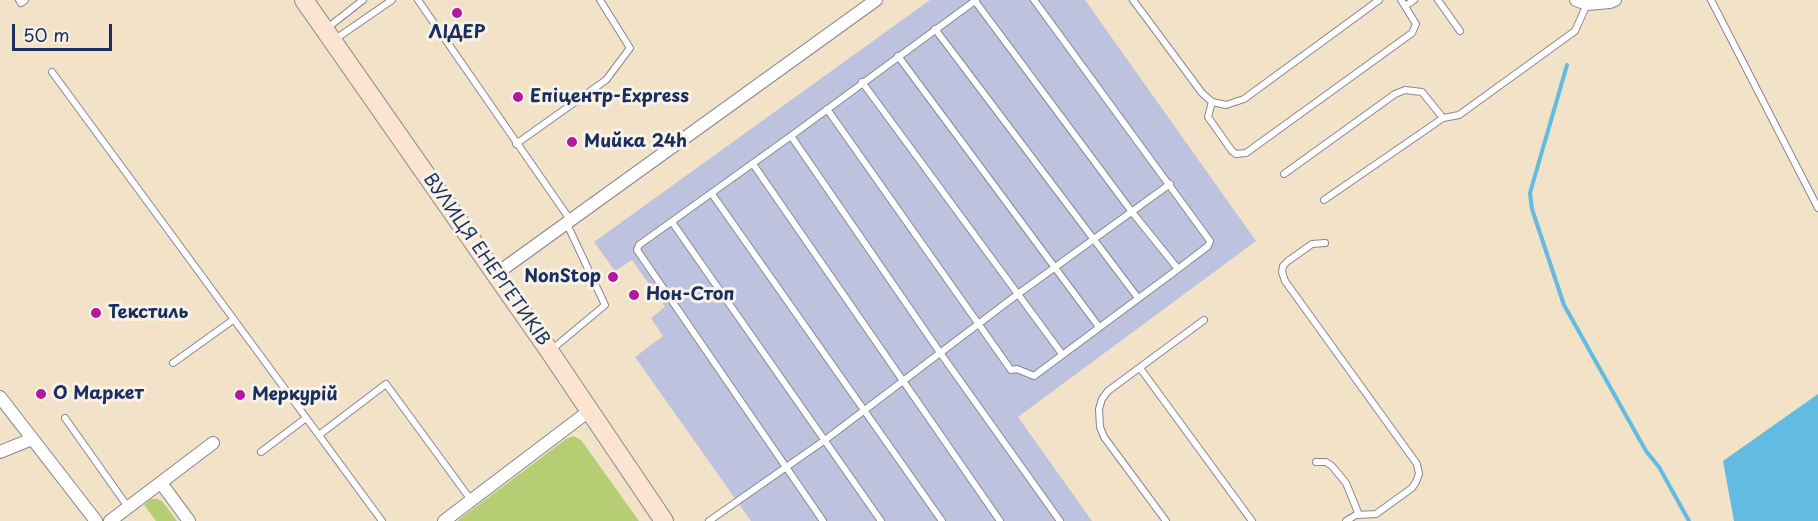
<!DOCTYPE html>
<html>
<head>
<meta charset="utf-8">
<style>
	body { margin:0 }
	#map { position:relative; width:1818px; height:521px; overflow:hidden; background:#f2e2c8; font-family:"Playpen Sans",sans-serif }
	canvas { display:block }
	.scale { position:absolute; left:12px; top:24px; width:100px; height:27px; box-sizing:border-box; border:3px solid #1b2f5e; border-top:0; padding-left:8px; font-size:18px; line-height:21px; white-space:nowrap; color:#1b2f5e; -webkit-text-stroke:4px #f7f3e8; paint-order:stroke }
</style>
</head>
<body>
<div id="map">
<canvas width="1818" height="521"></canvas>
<div class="scale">50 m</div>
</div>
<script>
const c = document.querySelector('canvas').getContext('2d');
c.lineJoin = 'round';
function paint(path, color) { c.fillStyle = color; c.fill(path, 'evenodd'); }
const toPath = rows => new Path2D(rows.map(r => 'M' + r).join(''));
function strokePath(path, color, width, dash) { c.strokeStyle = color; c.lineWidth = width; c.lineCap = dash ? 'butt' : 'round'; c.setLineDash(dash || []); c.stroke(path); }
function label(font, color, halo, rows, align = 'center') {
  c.font = font + ' "Playpen Sans",sans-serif'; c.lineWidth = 6; c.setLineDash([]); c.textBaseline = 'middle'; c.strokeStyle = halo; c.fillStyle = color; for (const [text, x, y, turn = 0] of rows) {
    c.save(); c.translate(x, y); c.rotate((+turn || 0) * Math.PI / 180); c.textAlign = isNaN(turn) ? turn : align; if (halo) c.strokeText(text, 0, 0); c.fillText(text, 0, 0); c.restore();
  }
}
const industrial = toPath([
	[930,0,1085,0,1256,241,1018,417,1092,521,751,521,635,357,663,336,651,318,665,307,632,260,615,271,594,242]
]);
const green = toPath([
	[573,436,581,440,639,521,457,521,566,439],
	[151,499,157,499,162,501,177,521,156,521,144,505]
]);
const water = toPath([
	[1818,394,1818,521,1734,521,1723,461]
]);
const stream = toPath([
	[1567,65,1530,193,1532,209,1564,305,1646,451,1659,467,1689,521]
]);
const lane = toPath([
	[19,0,21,3,25,0],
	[418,0,571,221],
	[1133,0,1202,93,1212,102,1226,105,1244,99,1379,0],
	[1438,0,1460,31],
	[1711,0,1818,208],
	[975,1,1132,212,1178,269],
	[1405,6,1414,0],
	[326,29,363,0],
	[935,29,1138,298],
	[334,40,392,0],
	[898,56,1099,327],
	[52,72,382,521],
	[862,82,1062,354],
	[1212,102,1208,117,1232,151,1236,154,1246,153,1412,33,1416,24,1401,0],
	[827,109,1011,370,1017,369,1034,376,1178,269,1208,246,1210,241,1034,0],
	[791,136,976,0],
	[516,144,606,80,630,48,600,0],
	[753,164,1000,521],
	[1284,174,1395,94,1405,90,1422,92,1443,118],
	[712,194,942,521],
	[1324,200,1443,118,1459,115,1575,31,1587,4],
	[672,222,881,521],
	[1325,243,1312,244,1288,261,1283,266,1282,272,1285,281,1417,464,1419,474,1416,482,1412,488,1376,514,1356,515,1346,521],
	[550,351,605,305,567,224],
	[173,363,233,320],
	[1140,368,1252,521],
	[65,418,128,507],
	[319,435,386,384,471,500],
	[261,452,306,418],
	[1316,462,1326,462,1332,466,1346,483,1359,515],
	[709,521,825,440,1018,294,1170,184],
	[823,521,637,250,639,245,791,136,941,354,1060,521],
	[1166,521,1104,437,1100,427,1099,409,1102,399,1108,391,1204,320]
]);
const street = toPath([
	[1576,0,1587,4,1610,2,1615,0],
	[496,274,876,0],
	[0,397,96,521],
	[0,452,32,439],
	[161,483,189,521],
	[110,521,213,443],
	[444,521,589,411]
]);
const secondary = toPath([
	[304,0,550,352,664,521]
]);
const markers = [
	[457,13,6,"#b5179e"],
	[518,97,6,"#b5179e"],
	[572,142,6,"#b5179e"],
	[613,277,6,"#b5179e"],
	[634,295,6,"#b5179e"],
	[96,313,6,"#b5179e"],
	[41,394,6,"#b5179e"],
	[240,395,6,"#b5179e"]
];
const poiNames = [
	["ЛІДЕР",457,33,"center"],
	["Епіцентр-Express",530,97],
	["Мийка 24һ",584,142],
	["NonStop",601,277,"right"],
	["Нон-Стоп",646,295],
	["Текстиль",108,313],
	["О Маркет",53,394],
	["Меркурій",252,395]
];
const streetNames = [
	["ВУЛИЦЯ ЕНЕРГЕТИКІВ",486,260,55]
];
paint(industrial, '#bdc3de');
paint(green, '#b6ce73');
paint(water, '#62bbe0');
strokePath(stream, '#62bbe0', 4);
strokePath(lane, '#868893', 8);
strokePath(street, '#868893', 14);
strokePath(secondary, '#868893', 20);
strokePath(lane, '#fff', 6);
strokePath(street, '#fff', 12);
strokePath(secondary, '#fde4d0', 18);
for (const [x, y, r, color] of markers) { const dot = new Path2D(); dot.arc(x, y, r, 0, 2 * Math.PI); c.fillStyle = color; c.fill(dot); strokePath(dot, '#f7f3e8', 2); }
label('bold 18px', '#1b2f5e', '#f7f3e8', poiNames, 'left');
label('18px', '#1b2f5e', '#f7f3e8', streetNames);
</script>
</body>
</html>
